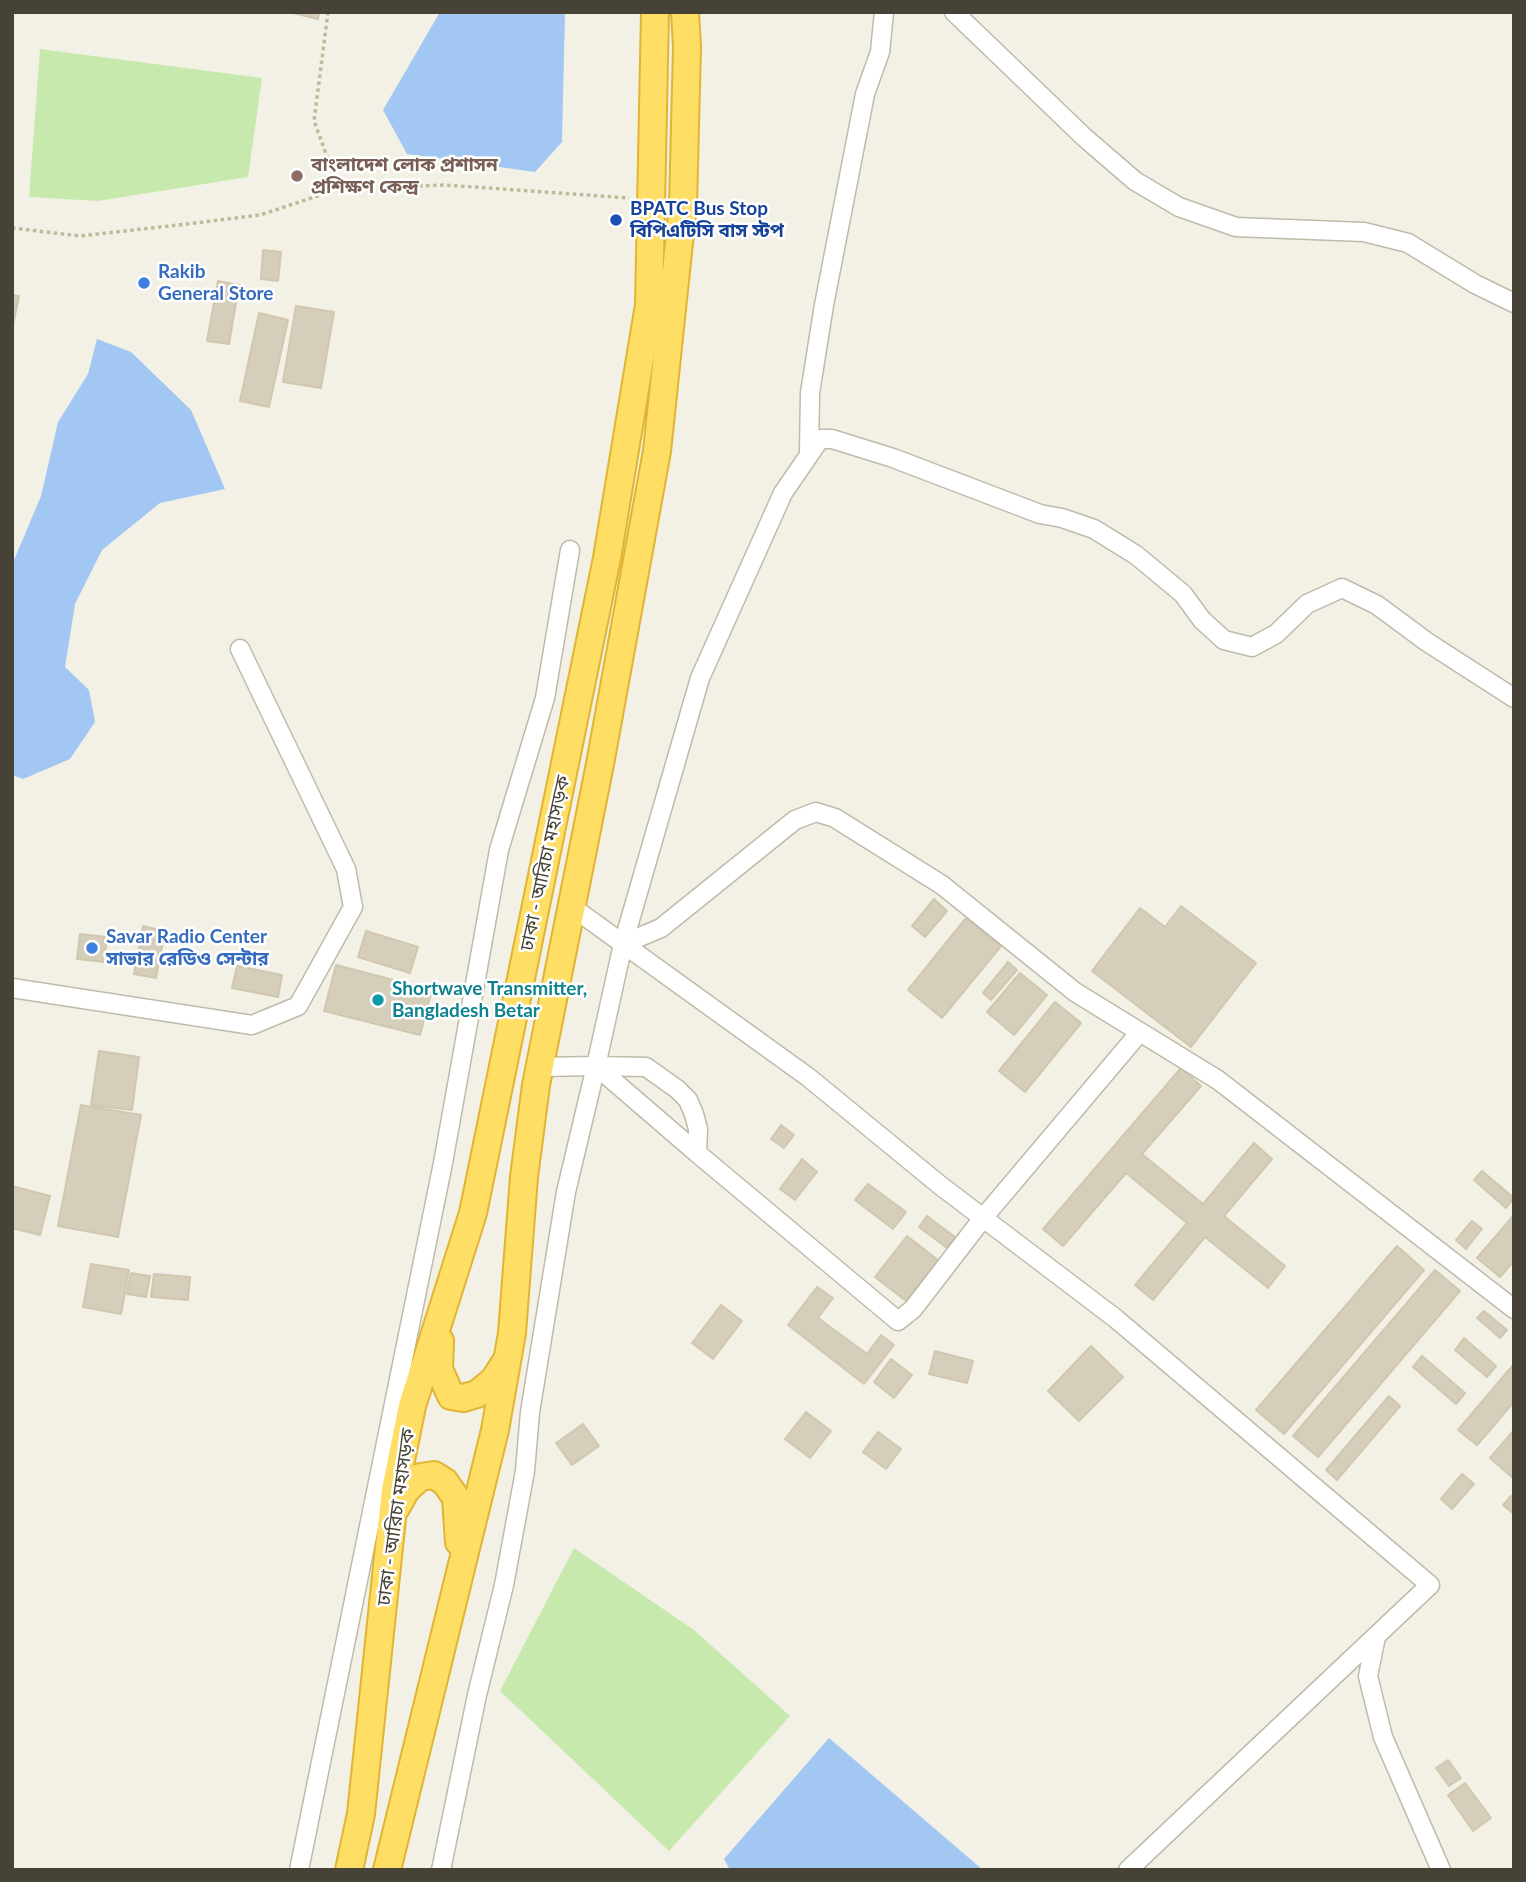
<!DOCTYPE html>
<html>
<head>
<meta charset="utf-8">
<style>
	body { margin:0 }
	#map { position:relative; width:1526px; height:1882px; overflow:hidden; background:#f3f1e6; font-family:Lato,sans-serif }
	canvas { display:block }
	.frame { position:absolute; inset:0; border:14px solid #464235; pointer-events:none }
</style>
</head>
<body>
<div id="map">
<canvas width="1526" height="1882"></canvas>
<div class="frame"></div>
</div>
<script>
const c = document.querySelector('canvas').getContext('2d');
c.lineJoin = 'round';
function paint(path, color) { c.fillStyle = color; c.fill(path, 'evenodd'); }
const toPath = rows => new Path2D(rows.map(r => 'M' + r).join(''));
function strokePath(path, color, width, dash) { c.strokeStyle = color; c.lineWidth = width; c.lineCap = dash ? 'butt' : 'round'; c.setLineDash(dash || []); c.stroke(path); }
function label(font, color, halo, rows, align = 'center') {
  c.font = font + ' Lato,"Noto Sans Bengali",sans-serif'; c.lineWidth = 5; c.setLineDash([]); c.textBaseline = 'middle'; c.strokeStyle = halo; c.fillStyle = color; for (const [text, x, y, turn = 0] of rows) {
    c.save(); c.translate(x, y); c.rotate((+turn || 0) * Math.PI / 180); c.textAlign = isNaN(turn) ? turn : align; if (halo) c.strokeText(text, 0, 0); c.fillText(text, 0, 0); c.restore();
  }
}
const green = toPath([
	[40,49,262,78,248,177,98,201,29,197],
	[574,1548,694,1630,790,1716,669,1851,500,1691]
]);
const water = toPath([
	[440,12,565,12,562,142,535,172,407,154,383,110],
	[97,339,131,352,191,410,225,489,160,503,102,550,75,604,65,667,89,690,95,722,70,759,23,779,12,775,12,565,41,496,58,422,88,374],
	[829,1738,983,1870,730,1870,724,1859]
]);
const building = toPath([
	[289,12,319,12,318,19,289,12],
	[263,250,281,252,278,281,261,279,263,250],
	[218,281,239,285,229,344,207,341,218,281],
	[12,295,19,296,12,330,12,295],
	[296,306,334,312,321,388,283,382,296,306],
	[259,313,288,320,269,407,240,401,259,313],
	[934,899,947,911,925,937,912,926,934,899],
	[1181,906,1256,963,1191,1047,1092,971,1140,908,1165,927,1181,906],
	[966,918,1001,946,942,1018,908,990,966,918],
	[143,926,165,931,156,978,134,974,143,926],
	[366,931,418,947,410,973,358,957,366,931],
	[80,934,107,937,104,962,77,959,80,934],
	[1008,962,1017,970,991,1000,983,993,1008,962],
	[336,965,432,990,420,1035,324,1011,336,965],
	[237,966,282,975,278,997,232,988,237,966],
	[1020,973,1047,995,1014,1035,987,1012,1020,973],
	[1055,1002,1081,1023,1025,1092,999,1071,1055,1002],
	[99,1051,139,1057,132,1110,91,1105,99,1051],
	[1181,1068,1201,1086,1142,1154,1203,1204,1254,1143,1272,1159,1224,1216,1285,1266,1268,1288,1205,1237,1153,1300,1135,1285,1187,1223,1126,1173,1063,1246,1043,1229,1181,1068],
	[81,1105,141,1115,118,1237,58,1226,81,1105],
	[781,1125,794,1135,784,1148,771,1139,781,1125],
	[802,1159,817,1172,795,1200,780,1189,802,1159],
	[1482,1171,1514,1198,1506,1208,1474,1180,1482,1171],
	[868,1184,906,1212,893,1229,855,1200,868,1184],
	[12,1186,50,1196,40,1235,12,1228,12,1186],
	[1514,1215,1514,1261,1500,1277,1477,1258,1514,1215],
	[927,1216,955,1237,947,1248,919,1227,927,1216],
	[1472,1221,1482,1229,1466,1249,1456,1240,1472,1221],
	[907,1236,938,1260,906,1301,875,1277,907,1236],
	[1397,1246,1424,1270,1284,1434,1256,1410,1397,1246],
	[91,1264,129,1270,121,1314,83,1307,91,1264],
	[1435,1270,1460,1291,1318,1457,1293,1436,1435,1270],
	[131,1273,150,1276,146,1297,127,1294,131,1273],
	[154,1274,190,1277,188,1300,151,1297,154,1274],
	[817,1287,833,1298,818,1318,867,1354,881,1335,894,1345,864,1384,788,1325,817,1287],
	[721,1305,742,1321,713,1359,692,1343,721,1305],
	[1484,1311,1507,1330,1500,1338,1477,1318,1484,1311],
	[1464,1338,1496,1366,1487,1377,1455,1350,1464,1338],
	[1091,1346,1123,1377,1079,1421,1048,1391,1091,1346],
	[935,1351,973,1361,967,1383,929,1374,935,1351],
	[1422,1356,1465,1393,1456,1404,1413,1367,1422,1356],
	[891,1359,912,1375,894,1398,874,1382,891,1359],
	[1514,1364,1514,1402,1477,1445,1458,1430,1514,1364],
	[1389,1396,1400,1406,1337,1480,1326,1470,1389,1396],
	[806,1412,831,1431,810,1458,785,1439,806,1412],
	[583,1424,599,1446,572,1465,556,1443,583,1424],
	[1514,1430,1514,1476,1513,1478,1490,1458,1514,1430],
	[878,1432,901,1449,886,1469,863,1452,878,1432],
	[1462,1474,1474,1484,1452,1509,1441,1499,1462,1474],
	[1511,1496,1514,1498,1514,1514,1503,1505,1511,1496],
	[1448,1760,1461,1778,1449,1786,1436,1768,1448,1760],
	[1465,1783,1491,1818,1473,1831,1448,1795,1465,1783]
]);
const path = toPath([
	[328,12,314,121,339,189],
	[12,228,80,236,187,224,260,215,339,189,445,185,629,198]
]);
const minor = toPath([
	[954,12,1084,137,1135,181,1179,207,1236,227,1364,232,1408,243,1475,284,1514,303],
	[809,452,810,393,824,305,865,94,880,52,884,12],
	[572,907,808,1077,941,1186,1115,1318,1430,1585,1128,1870],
	[623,944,661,928,795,820,816,812,835,818,942,885,1075,992,1218,1080,1514,1309],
	[12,988,252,1025,298,1006,353,907,346,869,240,649],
	[596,1066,623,944,700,678,783,493,820,439,832,439,893,458,1040,514,1062,518,1094,529,1136,555,1183,594,1202,620,1224,640,1252,647,1276,634,1307,604,1342,588,1377,605,1427,642,1514,698],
	[596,1066,646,1067,677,1089,688,1100,694,1114,698,1129,697,1153,898,1321,913,1309,983,1218,1140,1032],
	[596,1066,697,1153],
	[1376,1637,1368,1676,1383,1737,1441,1870],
	[299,1870,443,1163,499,850,545,698,570,550],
	[441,1870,477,1695,504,1585,525,1471,530,1412,566,1192,596,1066,540,1067]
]);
const highway = toPath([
	[440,1341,439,1369,451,1396,463,1398,477,1394,494,1380,506,1361],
	[396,1508,406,1490,420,1477,434,1475,445,1482,456,1498,459,1542],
	[349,1870,361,1814,395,1490,412,1406,473,1213,607,558,649,305,655,12],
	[387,1870,495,1430,512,1333,524,1177,536,1085,600,764,657,451,683,205,687,47,685,12]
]);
const markers = [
	[297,176,7,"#8d6e63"],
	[616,220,7,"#1a4fb4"],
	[144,283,7,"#3f7fe0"],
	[92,948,7,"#3f7fe0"],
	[378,1000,7,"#0f9aa8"]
];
const educationNames = [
	["বাংলাদেশ লোক প্রশাসন",311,165],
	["প্রশিক্ষণ কেন্দ্র",311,187]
];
const transitNames = [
	["BPATC Bus Stop",630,209],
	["বিপিএটিসি বাস স্টপ",630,231]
];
const shopNames = [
	["Rakib",158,272],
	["General Store",158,294],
	["Savar Radio Center",106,937],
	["সাভার রেডিও সেন্টার",106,959]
];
const streetNames = [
	["ঢাকা - আরিচা মহাসড়ক",545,863,-78],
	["ঢাকা - আরিচা মহাসড়ক",396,1517,-82]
];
const cultureNames = [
	["Shortwave Transmitter,",392,989],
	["Bangladesh Betar",392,1011]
];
paint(green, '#c7e9ae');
paint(water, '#a1c7f2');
paint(building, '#d5cebb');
strokePath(building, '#d0c7ae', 2);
strokePath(minor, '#bfbaa9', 21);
strokePath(highway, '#e1b533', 30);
strokePath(path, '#c1b899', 3.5, [3.5, 3.5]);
strokePath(minor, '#fff', 18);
strokePath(highway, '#ffde66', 26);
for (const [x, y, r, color] of markers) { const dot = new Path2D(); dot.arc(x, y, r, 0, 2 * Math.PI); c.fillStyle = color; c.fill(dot); strokePath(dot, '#fff', 2.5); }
label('bold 19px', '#785e54', '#fff', educationNames, 'left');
label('bold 19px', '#164399', '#fff', transitNames, 'left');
label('bold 19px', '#366cbe', '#fff', shopNames, 'left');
label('19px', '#464235', '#fff', streetNames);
label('bold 19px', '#0d838f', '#fff', cultureNames, 'left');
</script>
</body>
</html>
